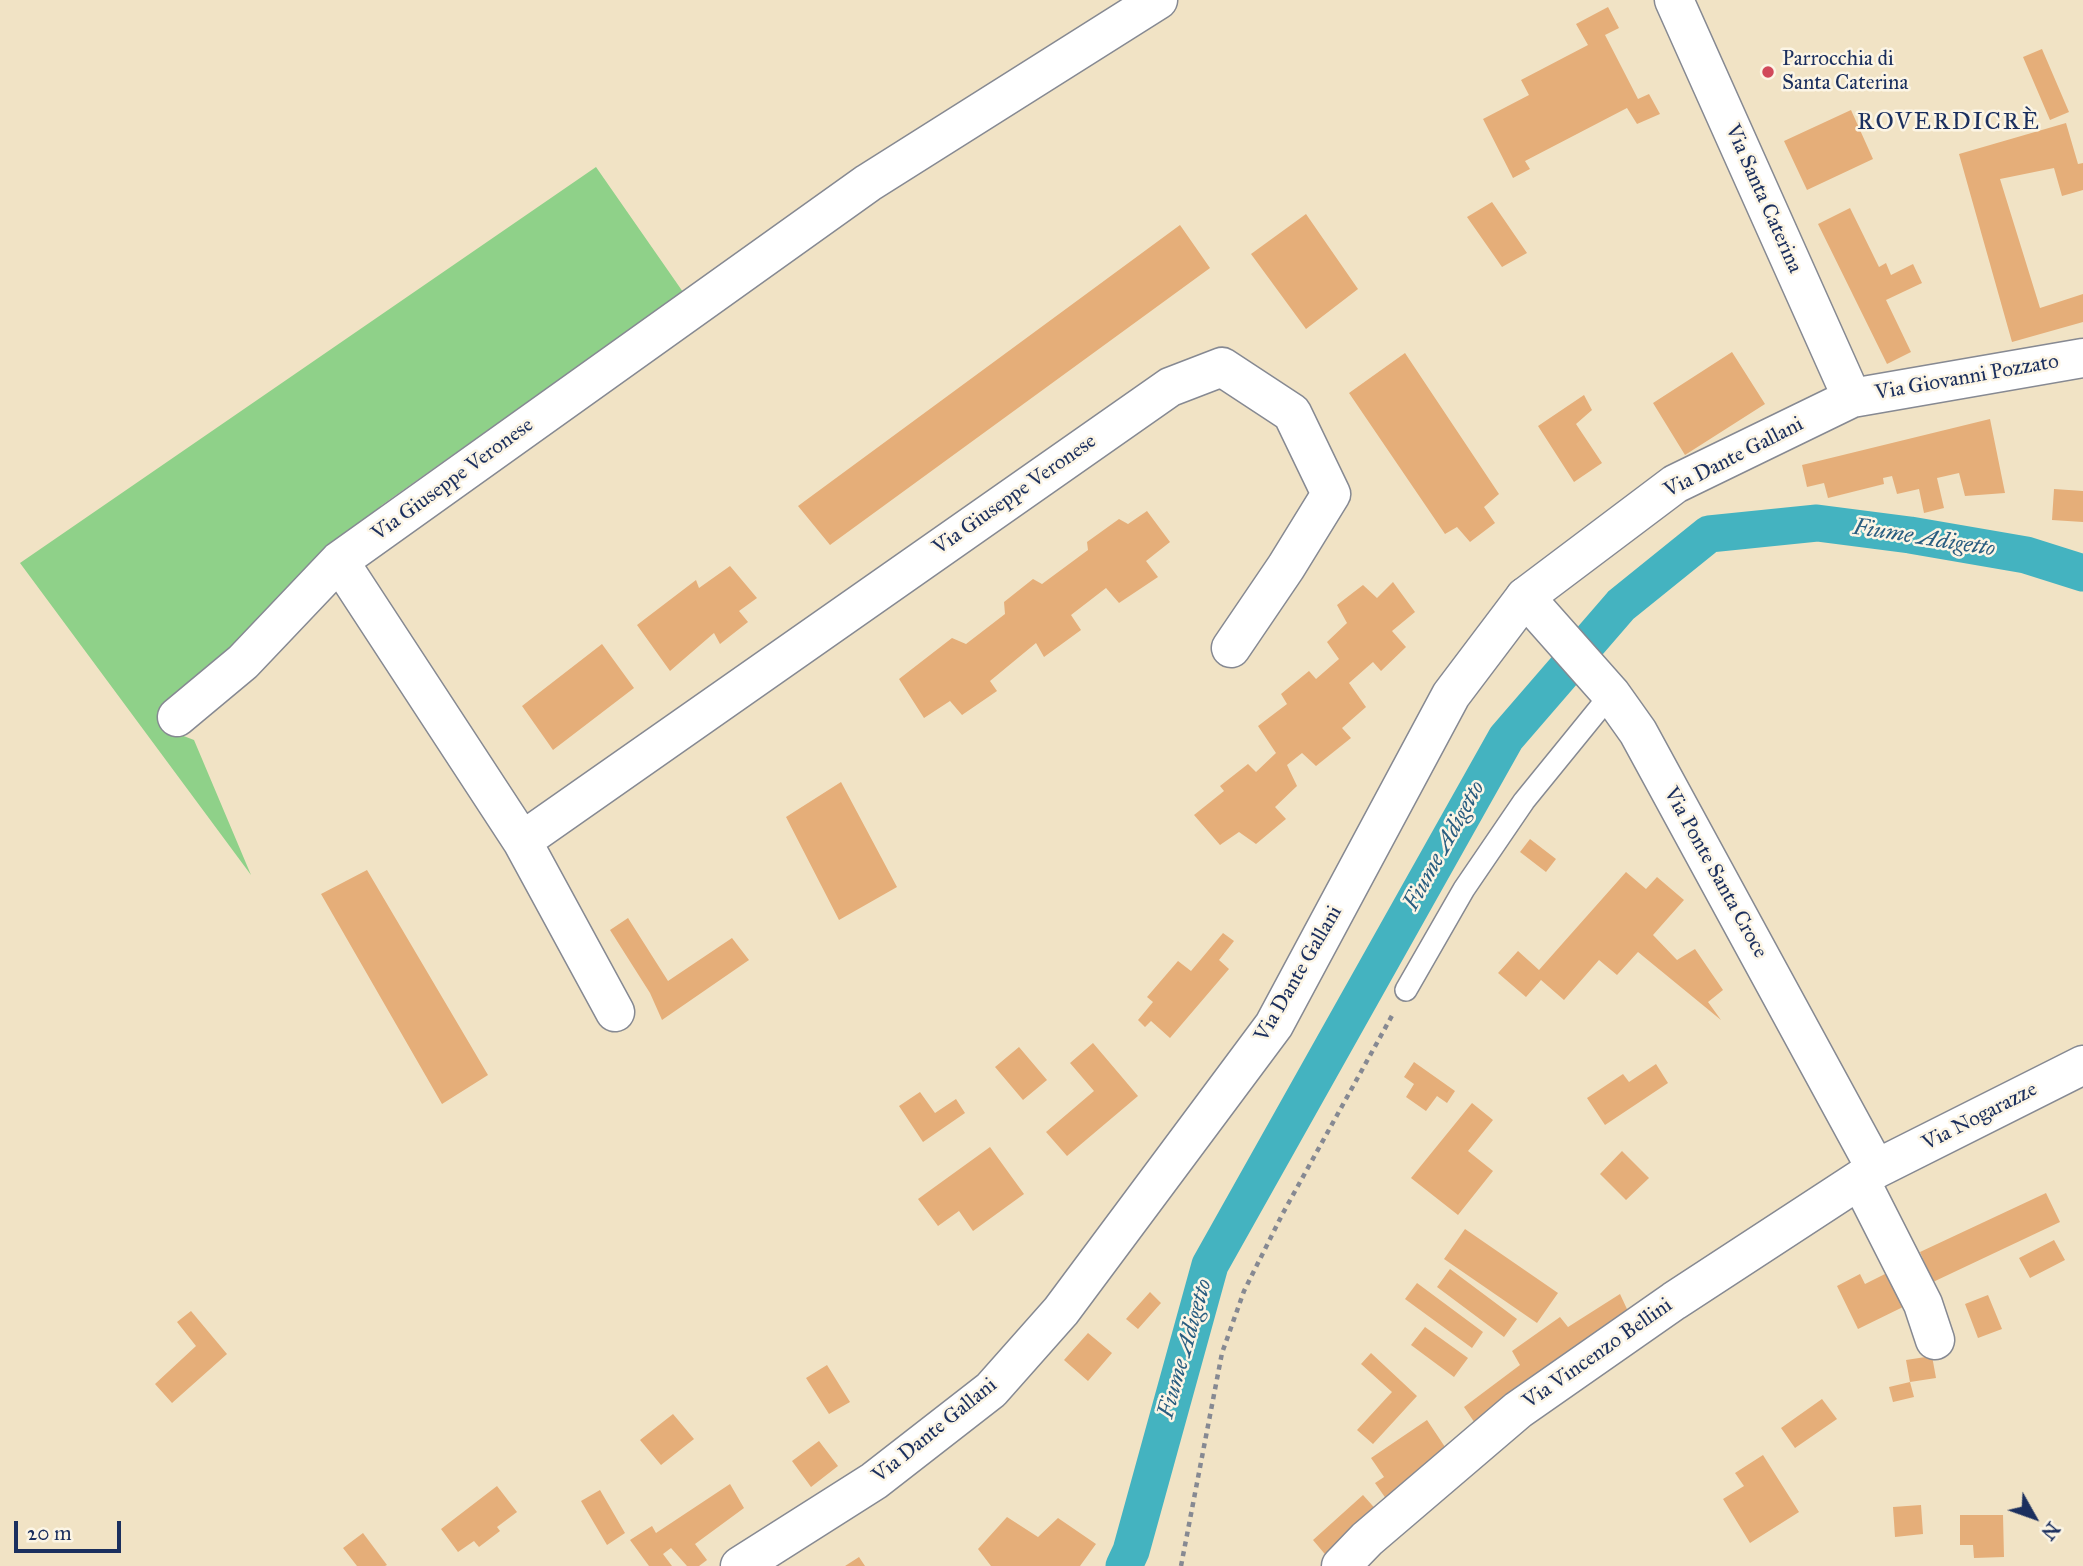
<!DOCTYPE html>
<html>
<head>
<meta charset="utf-8">
<style>
	body { margin:0 }
	#map { position:relative; width:2083px; height:1566px; overflow:hidden; background:#f1e3c5; font-family:"IM FELL Great Primer",serif }
	canvas { display:block }
	.north { position:absolute; left:1999px; top:1482px; width:70px; height:70px; -webkit-text-stroke:5px #fcf5e5; paint-order:stroke; rotate:130deg; font-size:19px; font-weight:700; line-height:28px; text-align:center; color:#1b2f5e }
	.north::after { content:''; display:block; margin:auto; width:24px; height:32px; background:#1b2f5e; clip-path:polygon(50% 0,100% 100%,50% 72%,0 100%) }
	.scale { position:absolute; left:14px; top:1521px; width:107px; height:32px; box-sizing:border-box; border:4px solid #1b2f5e; border-top:0; padding-left:9px; font-size:21px; line-height:24px; white-space:nowrap; color:#1b2f5e; -webkit-text-stroke:5px #fcf5e5; paint-order:stroke }
</style>
</head>
<body>
<div id="map">
<canvas width="2083" height="1566"></canvas>
<div class="north">N</div>
<div class="scale">20 m</div>
</div>
<script>
const c = document.querySelector('canvas').getContext('2d');
c.lineJoin = 'round';
function paint(path, color) { c.fillStyle = color; c.fill(path, 'evenodd'); }
const toPath = rows => new Path2D(rows.map(r => 'M' + r).join(''));
function strokePath(path, color, width, dash) { c.strokeStyle = color; c.lineWidth = width; c.lineCap = dash ? 'butt' : 'round'; c.setLineDash(dash || []); c.stroke(path); }
function label(font, color, halo, rows, align = 'center') {
  c.font = font + ' "IM FELL Great Primer",serif'; c.lineWidth = 5; c.setLineDash([]); c.textBaseline = 'middle'; c.strokeStyle = halo; c.fillStyle = color; for (const [text, x, y, turn = 0] of rows) {
    c.save(); c.translate(x, y); c.rotate((+turn || 0) * Math.PI / 180); c.textAlign = isNaN(turn) ? turn : align; if (halo) c.strokeText(text, 0, 0); c.fillText(text, 0, 0); c.restore();
  }
}
const green = toPath([
	[596,167,683,292,382,505,178,697,181,735,194,740,251,875,20,563]
]);
const canal = toPath([
	[1124,1566,1131,1551,1210,1265,1506,738,1621,605,1709,534,1817,523,1910,535,2026,555,2083,573]
]);
const building = toPath([
	[1608,7,1619,28,1605,35,1638,99,1649,94,1660,114,1637,124,1627,108,1525,161,1530,169,1513,178,1483,119,1529,95,1521,80,1588,45,1576,24],
	[2042,49,2069,112,2050,120,2023,57],
	[1851,110,1873,159,1807,190,1784,141],
	[2066,123,2078,164,2083,163,2083,190,2062,196,2054,168,2000,179,2040,308,2083,294,2083,322,2012,342,1959,154],
	[1492,202,1527,253,1502,267,1467,217],
	[1850,208,1879,267,1886,263,1891,275,1913,264,1922,283,1886,300,1911,352,1887,364,1818,224],
	[1306,214,1358,289,1306,329,1251,254],
	[1180,225,1210,268,830,545,798,506],
	[1732,352,1765,404,1685,455,1653,403],
	[1405,353,1499,494,1484,507,1495,523,1470,542,1457,527,1445,534,1349,393],
	[1584,395,1592,410,1576,424,1602,463,1574,482,1538,426],
	[1990,419,2005,493,1965,496,1959,473,1937,478,1944,508,1924,513,1919,489,1897,494,1892,476,1883,478,1884,484,1828,498,1824,483,1807,487,1802,465],
	[2054,489,2083,491,2083,522,2052,520],
	[1147,511,1170,542,1146,561,1158,577,1119,603,1106,588,1071,615,1081,630,1044,657,1036,643,990,681,997,691,962,715,950,701,924,718,899,679,952,638,966,644,1005,614,1004,602,1033,579,1042,584,1088,550,1087,542,1119,519,1128,524],
	[730,566,757,598,739,611,748,622,720,644,714,633,670,671,637,625,696,580,699,588],
	[1393,582,1415,612,1392,631,1406,647,1381,671,1373,662,1349,683,1366,707,1342,728,1351,738,1316,766,1302,753,1287,765,1297,786,1275,807,1286,819,1256,844,1239,832,1220,845,1194,815,1224,791,1220,786,1248,764,1256,772,1276,753,1258,726,1287,704,1281,694,1309,671,1316,679,1339,659,1327,642,1347,623,1337,605,1363,585,1377,598],
	[602,644,634,688,553,750,522,706],
	[841,782,897,887,839,920,786,817],
	[1530,839,1556,859,1546,872,1520,852],
	[367,870,488,1075,442,1104,321,894],
	[1626,872,1646,889,1657,877,1684,900,1653,935,1677,960,1695,949,1723,990,1708,1002,1721,1020,1638,952,1617,975,1599,960,1564,1000,1541,980,1526,997,1498,973,1518,951,1539,970],
	[628,918,668,981,732,938,749,960,662,1020,650,993,610,930],
	[1223,933,1234,941,1219,960,1229,969,1170,1038,1151,1021,1145,1027,1138,1020,1153,1002,1147,997,1178,961,1191,971],
	[1093,1043,1138,1096,1067,1156,1046,1132,1094,1091,1070,1063],
	[1019,1047,1047,1080,1023,1100,995,1067],
	[1414,1062,1455,1091,1447,1103,1437,1096,1426,1111,1406,1097,1414,1084,1404,1077],
	[1656,1064,1668,1083,1605,1125,1587,1098,1623,1074,1629,1082],
	[920,1092,935,1113,956,1099,965,1113,923,1142,899,1106],
	[1472,1103,1493,1120,1468,1151,1493,1171,1458,1215,1411,1178],
	[990,1147,1024,1194,973,1231,959,1211,938,1226,918,1199],
	[1622,1151,1649,1178,1626,1200,1600,1174],
	[2046,1193,2060,1222,1933,1282,1920,1252],
	[1465,1229,1558,1293,1537,1323,1444,1259],
	[2054,1240,2065,1260,2030,1278,2019,1258],
	[1450,1269,1517,1319,1504,1337,1437,1287],
	[1889,1272,1905,1306,1858,1329,1837,1286,1860,1274,1865,1284],
	[1417,1283,1483,1332,1472,1348,1405,1299],
	[1150,1292,1161,1303,1138,1329,1126,1319],
	[1620,1294,1633,1322,1481,1432,1464,1407,1520,1365,1512,1351,1560,1317,1568,1327],
	[1988,1295,2002,1329,1978,1338,1965,1304],
	[191,1311,227,1354,172,1403,155,1384,196,1346,177,1322],
	[1425,1327,1468,1358,1454,1377,1411,1345],
	[1088,1333,1112,1353,1088,1381,1064,1360],
	[1371,1353,1417,1396,1373,1444,1357,1430,1392,1392,1361,1364],
	[1932,1356,1936,1378,1910,1382,1906,1360],
	[827,1365,850,1402,829,1414,806,1378],
	[1910,1382,1914,1397,1893,1402,1889,1387],
	[1822,1399,1837,1419,1795,1448,1781,1428],
	[673,1414,694,1439,661,1465,640,1440],
	[1427,1420,1453,1459,1389,1503,1375,1483,1384,1477,1371,1458],
	[819,1441,838,1466,811,1487,792,1461],
	[1763,1455,1799,1512,1750,1543,1723,1499,1744,1486,1735,1473],
	[730,1484,744,1508,695,1544,707,1560,699,1566,687,1566,671,1548,663,1554,672,1566,649,1566,630,1540,652,1526,656,1533],
	[497,1486,517,1512,497,1527,500,1531,479,1547,474,1541,458,1552,441,1529],
	[600,1490,625,1533,607,1545,581,1501],
	[1363,1495,1380,1514,1329,1559,1313,1540],
	[1921,1505,1923,1534,1895,1537,1893,1507],
	[1960,1515,2003,1515,2004,1557,1974,1558,1973,1545,1960,1545],
	[1007,1517,1038,1537,1058,1518,1096,1544,1080,1566,991,1566,978,1549],
	[363,1533,387,1565,385,1566,357,1566,343,1548],
	[859,1557,865,1566,845,1566]
]);
const path = toPath([
	[1181,1566,1222,1353,1244,1291,1283,1213,1394,1012]
]);
const lane = toPath([
	[1406,990,1464,889,1524,801,1611,694]
]);
const street = toPath([
	[339,561,522,841,615,1012],
	[1525,597,1611,694,1638,732,1876,1169],
	[177,717,243,662,339,561,868,183,1158,0],
	[522,841,1170,387,1222,367,1292,413,1331,494,1286,567,1231,648],
	[1860,1180,1923,1304,1935,1340],
	[1341,1566,1367,1539,1518,1410,1674,1301,1876,1169,2083,1065]
]);
const secondary = toPath([
	[1674,0,1852,398],
	[740,1566,874,1481,991,1390,1061,1311,1274,1025,1451,695,1525,597,1675,484,1852,398,2083,358]
]);
const markers = [
	[1768,72,7,"#d1495b"]
];
const poiNames = [
	["Parrocchia di",1782,60],
	["Santa Caterina",1782,84]
];
const streetNames = [
	["Via Santa Caterina",1763,199,66],
	["Via Giovanni Pozzato",1967,378,-10],
	["Via Dante Gallani",1734,458,-27],
	["Via Giuseppe Veronese",453,480,-36],
	["Via Giuseppe Veronese",1015,495,-35],
	["Via Ponte Santa Croce",1715,873,61],
	["Via Dante Gallani",1299,974,-60],
	["Via Nogarazze",1980,1117,-27],
	["Via Vincenzo Bellini",1598,1354,-35],
	["Via Dante Gallani",935,1431,-39]
];
const waterNames = [
	["Fiume Adigetto",1924,539,9],
	["Fiume Adigetto",1445,846,-61],
	["Fiume Adigetto",1186,1349,-74]
];
const quarterNames = [
	["ROVERDICRÈ",1949,123]
];
paint(green, '#8fd189');
strokePath(canal, '#44b3c0', 37);
paint(building, '#e5ae79');
strokePath(lane, '#868992', 24);
strokePath(street, '#868992', 41);
strokePath(secondary, '#868992', 41);
strokePath(path, '#868992', 4.5, [5, 5]);
strokePath(lane, '#fff', 21);
strokePath(street, '#fff', 38);
strokePath(secondary, '#fff', 38);
for (const [x, y, r, color] of markers) { const dot = new Path2D(); dot.arc(x, y, r, 0, 2 * Math.PI); c.fillStyle = color; c.fill(dot); strokePath(dot, '#fcf5e5', 2.5); }
label('21px', '#1b2f5e', '#fcf5e5', poiNames, 'left');
label('21px', '#1b2f5e', '#fcf5e5', streetNames);
label('italic 23px', '#295d80', '#fcf5e5', waterNames);
c.letterSpacing = '2px';
label('24px', '#1b2f5e', '#fcf5e5', quarterNames);
c.letterSpacing = '0px';
</script>
</body>
</html>
